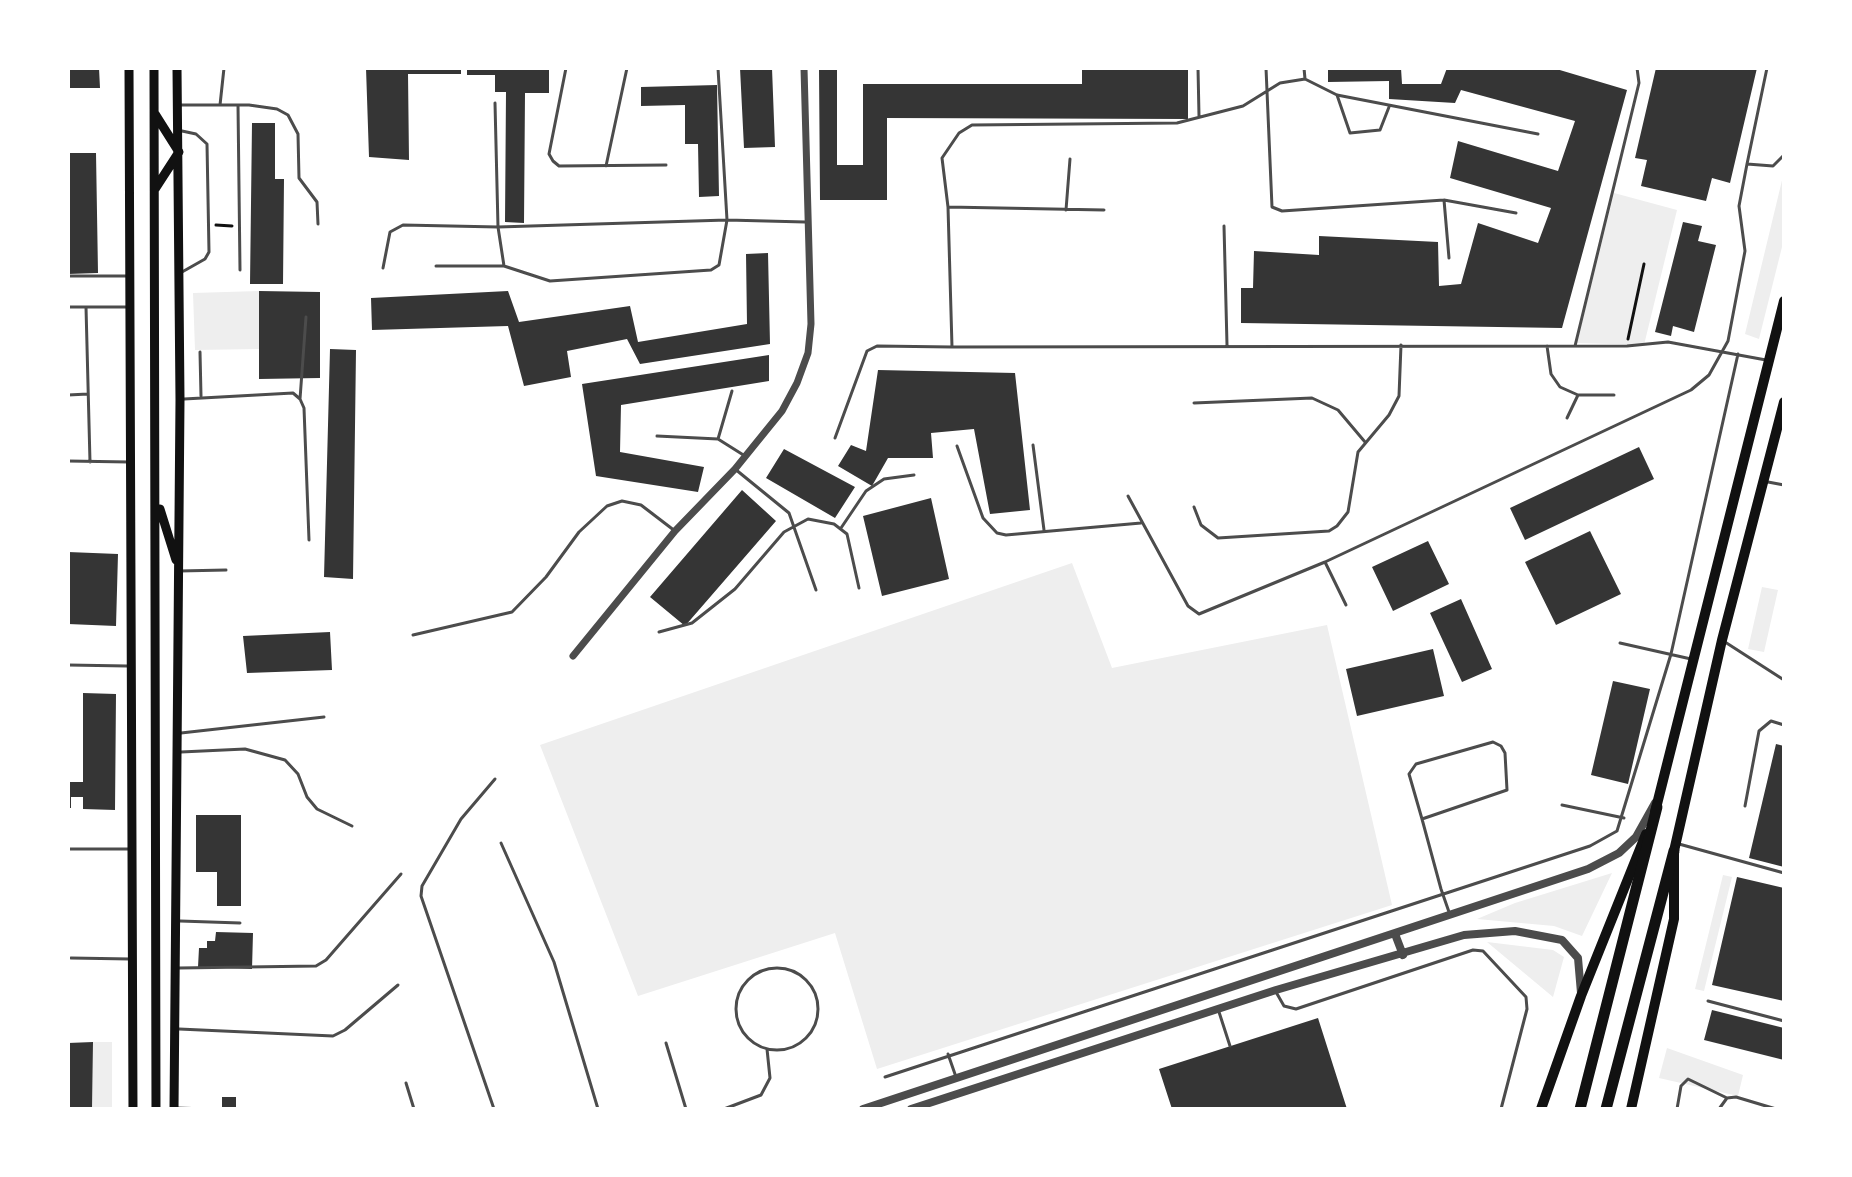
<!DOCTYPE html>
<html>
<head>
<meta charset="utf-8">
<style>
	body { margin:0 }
	#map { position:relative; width:1852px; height:1177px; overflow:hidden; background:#fff; font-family:"Sofia Sans Condensed",sans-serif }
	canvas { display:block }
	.frame { position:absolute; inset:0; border:70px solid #fff; pointer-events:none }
</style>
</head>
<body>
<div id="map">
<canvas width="1852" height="1177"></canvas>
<div class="frame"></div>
</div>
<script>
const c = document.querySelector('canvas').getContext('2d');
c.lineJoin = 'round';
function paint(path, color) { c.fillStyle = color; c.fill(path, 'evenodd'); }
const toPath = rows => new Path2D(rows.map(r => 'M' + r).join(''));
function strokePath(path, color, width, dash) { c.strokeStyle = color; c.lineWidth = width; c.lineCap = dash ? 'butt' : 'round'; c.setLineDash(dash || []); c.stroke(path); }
const green = toPath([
	[1784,172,1784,239,1759,339,1745,334],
	[1614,193,1677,210,1644,345,1577,343],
	[259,291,259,349,195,350,193,293],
	[1072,563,1112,668,1327,625,1392,905,877,1069,835,933,638,996,540,745],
	[1762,587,1778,590,1764,652,1748,649],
	[1612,873,1582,936,1554,926,1477,919,1515,903],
	[1723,875,1732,877,1704,991,1695,989],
	[1487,942,1553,950,1564,957,1553,997],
	[93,1042,112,1042,112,1109,92,1109],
	[1667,1048,1743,1075,1738,1096,1659,1078]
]);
const building = toPath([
	[68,68,99,68,100,88,68,88],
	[366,68,461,68,461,74,408,74,409,160,369,157],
	[467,68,549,68,549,93,525,93,524,223,505,222,506,92,495,92,495,75,467,75],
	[740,68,772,68,775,147,744,148],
	[819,68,837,68,837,165,863,165,863,84,1082,84,1082,68,1188,68,1188,119,887,118,887,200,820,200],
	[1328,68,1401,68,1402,84,1441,84,1447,68,1553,68,1627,90,1562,328,1241,323,1241,288,1253,288,1254,251,1319,255,1319,236,1438,242,1439,286,1461,284,1478,223,1538,243,1551,208,1450,178,1458,141,1558,171,1575,121,1461,90,1455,103,1389,99,1389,81,1328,82],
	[1656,68,1757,68,1730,183,1712,178,1706,201,1641,186,1647,160,1635,158],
	[717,85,719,196,699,197,698,144,685,144,685,105,641,106,641,87],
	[252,123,275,123,275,179,284,179,283,284,250,284],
	[68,153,96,153,98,273,68,274],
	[1683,222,1702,226,1698,241,1716,245,1694,332,1673,326,1671,336,1655,332],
	[768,253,770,344,640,364,627,339,567,351,571,377,524,386,508,326,372,330,371,298,508,291,519,322,630,306,638,342,747,324,746,254],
	[259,291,320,292,320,378,259,379],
	[330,349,356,350,353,579,324,577],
	[769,355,769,381,621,405,620,452,704,467,698,492,596,476,582,384],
	[878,370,1015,373,1030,510,990,514,974,429,931,433,933,458,888,458,872,486,838,466,851,445,866,451],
	[1639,447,1654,479,1525,540,1510,508],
	[784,449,855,487,835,518,766,478],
	[742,490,776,521,685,626,650,597],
	[931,498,949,579,882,596,863,516],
	[1590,531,1621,594,1556,625,1525,562],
	[1428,541,1449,584,1393,611,1372,567],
	[68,552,118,554,116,626,68,624],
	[1461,599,1492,669,1462,682,1430,613],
	[330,632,332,670,247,673,243,636],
	[1433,649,1444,696,1357,716,1346,669],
	[1613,681,1650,689,1628,784,1591,775],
	[83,693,116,694,115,810,83,809,83,797,71,797,71,808,68,808,68,782,83,782],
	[1776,744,1784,746,1784,867,1749,858],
	[196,815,241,815,241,906,217,906,217,872,196,872],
	[1737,877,1784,888,1784,1001,1712,985],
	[216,932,253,933,252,969,198,967,199,948,207,948,207,941,215,941],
	[1712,1010,1784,1028,1784,1060,1704,1040],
	[1318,1018,1347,1109,1172,1109,1159,1069],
	[93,1042,92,1109,68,1109,68,1043],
	[222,1097,236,1097,236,1109,222,1109]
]);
const path = toPath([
	[216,225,232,226],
	[1628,339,1644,264]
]);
const service = toPath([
	[566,68,549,154,553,161,559,166,666,165],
	[636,68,661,68],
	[1198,68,1199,116],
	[1266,68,1272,207,1282,211,1444,200,1516,213],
	[1304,68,1305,79],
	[1767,68,1747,164,1773,166,1784,155],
	[1337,95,1350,133,1380,130,1389,107],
	[495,103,498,227,727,220,805,222],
	[181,105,249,105,277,109,288,115,298,134,299,178,317,202,318,224],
	[220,105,224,68],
	[238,105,240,270],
	[182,131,196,134,207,144,209,252,205,259,182,272],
	[1538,134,1337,95,1305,79,1280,83,1243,106,1177,123,972,125,959,133,942,158,948,207,952,347,1627,346,1668,342,1766,360],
	[606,166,627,68],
	[1444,200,1449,258],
	[948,207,1104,210],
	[1066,210,1070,159],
	[1224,226,1227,345],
	[436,266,504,266,550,281,711,270,719,265,727,220,718,68],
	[383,268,390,232,403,225,498,227,504,266],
	[68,276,127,276],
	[68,307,127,307],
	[86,307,90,462],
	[1547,346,1551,374,1560,387,1578,395,1614,395],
	[1575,346,1639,83,1637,68],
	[200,352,201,396],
	[68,395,88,394],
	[184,399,293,393,300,399,304,408,309,540],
	[300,399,306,317],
	[1194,403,1312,398,1338,410,1365,442],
	[1567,418,1578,395],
	[657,436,718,439,745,456],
	[835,438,867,351,877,346,952,347],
	[718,439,732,391],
	[1033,445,1044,530],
	[957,446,983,518,997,533,1006,535,1141,523],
	[68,461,129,462],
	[735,469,789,513,816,590],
	[1768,482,1784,485],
	[1128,496,1188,606,1199,614,1325,562,1691,390,1709,375,1728,341,1745,251,1739,206,1747,164],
	[1194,507,1201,525,1218,538,1329,531,1337,526,1348,512,1358,452,1389,415,1399,396,1401,345],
	[841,528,866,491,884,479,914,475],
	[1325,562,1346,605],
	[179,571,226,570],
	[659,632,692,623,735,589,784,532,808,519,834,524,847,534,859,588],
	[413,635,512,612,546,577,579,532,607,506,622,501,641,505,675,531],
	[1725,642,1784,680],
	[1620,643,1691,659],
	[68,665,127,666],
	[181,733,324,717],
	[181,752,245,749,285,760,298,774,307,797,317,809,352,826],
	[1562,805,1624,818],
	[1745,806,1759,731,1771,721,1784,725],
	[1422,819,1507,790,1505,753,1501,746,1493,742,1416,764,1409,774,1422,819,1441,889,1449,912],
	[501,843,554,962,598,1109],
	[1679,844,1784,873],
	[68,849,130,849],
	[180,921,240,923],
	[71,958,130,959],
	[179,968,316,966,326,960,401,874],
	'736 1009a41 41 0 1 1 82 0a41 41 0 1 1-82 0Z',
	[1276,992,1284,1006,1296,1009,1473,950,1483,951,1526,997,1527,1009,1501,1109],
	[1708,1001,1784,1021],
	[1219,1012,1230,1046],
	[179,1029,333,1036,345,1030,398,985],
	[666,1043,686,1109],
	[948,1054,956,1077],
	[885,1077,1590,846,1617,831,1671,654,1738,354],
	[406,1083,414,1109],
	[176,1108,208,1109],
	[494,1109,421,896,422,886,461,819,495,779],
	[724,1109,761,1095,770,1078,767,1049],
	[1677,1109,1681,1086,1688,1079,1727,1098],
	[1719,1109,1727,1098,1736,1097,1776,1109]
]);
const minor = toPath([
	[573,656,675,531,735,469,782,411,797,383,808,353,811,324,804,68]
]);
const tertiary = toPath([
	[1395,934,1403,955],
	[863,1109,1588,869,1619,853,1636,837,1655,803],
	[911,1109,1276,990,1464,935,1515,931,1562,940,1578,958,1581,993]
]);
const secondary = toPath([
	[129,68,133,1109],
	[154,68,156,1109],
	[155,189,179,152,155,114],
	[160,509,176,560],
	[174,1109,180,400,177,68]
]);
const primary = toPath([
	[1655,812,1784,301],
	[1541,1109,1581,996,1646,834],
	[1631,1109,1674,919,1674,851,1722,640,1784,402]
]);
const trunk = toPath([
	[1580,1109,1657,807],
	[1606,1109,1674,851]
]);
paint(green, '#eee');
paint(building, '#353535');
strokePath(path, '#111', 3);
strokePath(service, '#4c4c4c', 3);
strokePath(minor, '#4c4c4c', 7);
strokePath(tertiary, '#4c4c4c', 8);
strokePath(secondary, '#111', 9);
strokePath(primary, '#111', 10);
strokePath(trunk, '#111', 11);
</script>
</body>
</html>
